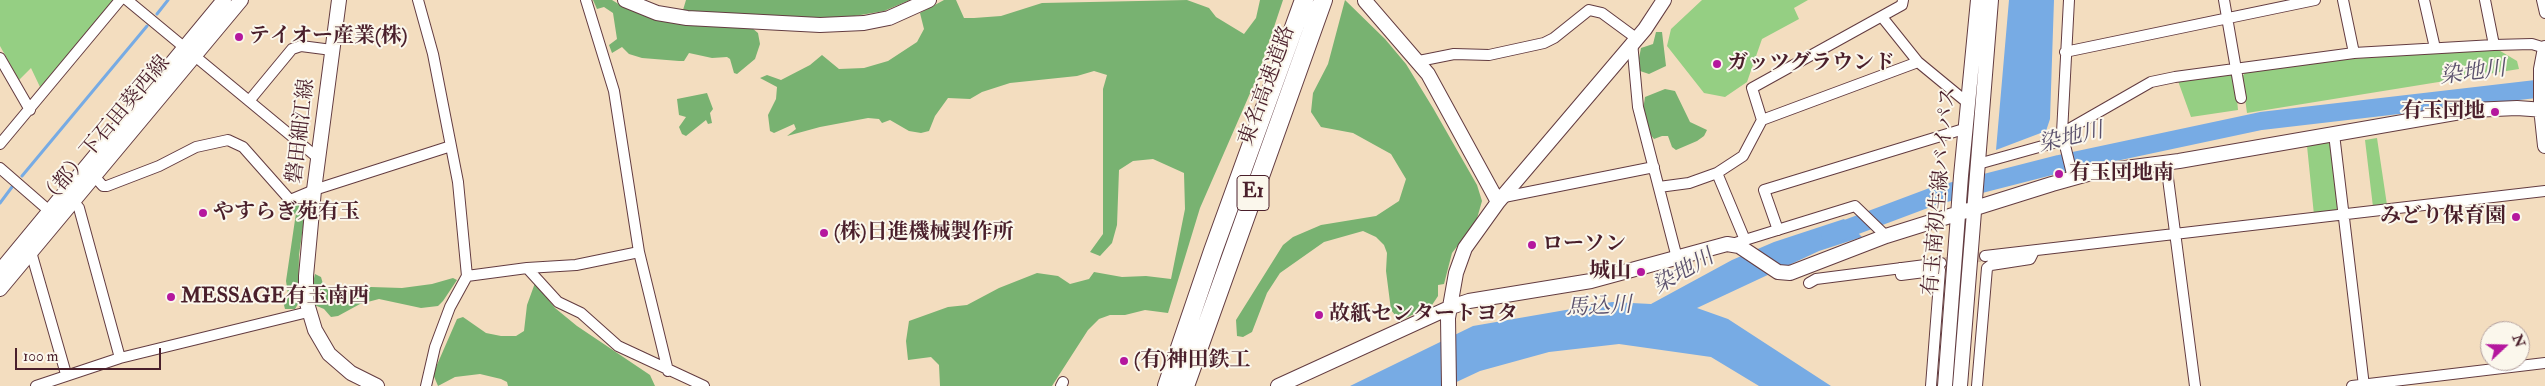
<!DOCTYPE html>
<html>
<head>
<meta charset="utf-8">
<style>
	body { margin:0 }
	#map { position:relative; width:2545px; height:386px; overflow:hidden; background:#f3ddbf; font-family:"IM FELL Double Pica",serif }
	canvas { display:block }
	.north { position:absolute; left:2480px; top:321px; width:50px; height:50px; box-sizing:border-box; background:#fbf7ec; border:1px solid #b4a19f; border-radius:50%; rotate:69deg; font-size:14px; font-weight:700; line-height:20px; text-align:center; color:#4a1f2b }
	.north::after { content:''; display:block; margin:auto; width:18px; height:22px; background:#b5179e; clip-path:polygon(50% 0,100% 100%,50% 72%,0 100%) }
	.scale { position:absolute; left:15px; top:348px; width:146px; height:22px; box-sizing:border-box; border:2px solid #4a1f2b; border-top:0; padding-left:6px; font-size:15px; line-height:18px; white-space:nowrap; color:#4a1f2b; -webkit-text-stroke:4px #fbf7ec; paint-order:stroke }
</style>
</head>
<body>
<div id="map">
<canvas width="2545" height="386"></canvas>
<div class="north">N</div>
<div class="scale">100 m</div>
</div>
<script>
const c = document.querySelector('canvas').getContext('2d');
c.lineJoin = 'round';
function paint(path, color) { c.fillStyle = color; c.fill(path, 'evenodd'); }
const toPath = rows => new Path2D(rows.map(r => 'M' + r).join(''));
function strokePath(path, color, width, dash) { c.strokeStyle = color; c.lineWidth = width; c.lineCap = dash ? 'butt' : 'round'; c.setLineDash(dash || []); c.stroke(path); }
function label(font, color, halo, rows, align = 'center') {
  c.font = font + ' "IM FELL Double Pica","Noto Serif JP",serif'; c.lineWidth = 4; c.setLineDash([]); c.textBaseline = 'middle'; c.strokeStyle = halo; c.fillStyle = color; for (const [text, x, y, turn = 0] of rows) {
    c.save(); c.translate(x, y); c.rotate((+turn || 0) * Math.PI / 180); c.textAlign = isNaN(turn) ? turn : align; if (halo) c.strokeText(text, 0, 0); c.fillText(text, 0, 0); c.restore();
  }
}
const green = toPath([
	[0,0,115,0,40,87,31,68,19,80,0,46],
	[1702,0,1808,0,1794,8,1799,19,1762,39,1747,82,1725,97,1704,93,1667,46,1671,29],
	[2497,49,2517,61,2519,69,2247,113,2242,77,2246,71,2351,59],
	[2232,72,2235,77,2238,110,2191,117,2178,81],
	[2377,138,2387,205,2373,207,2365,140],
	[2328,142,2330,145,2338,210,2335,213,2314,215,2307,146]
]);
const forest = toPath([
	[593,0,612,0,625,8,686,24,752,28,758,33,760,44,755,59,737,74,734,73,730,59,727,57,712,58,689,53,684,61,679,61,642,58,629,54,622,47,612,53,609,45,617,39,613,13,604,7,597,9],
	[686,0,910,0,884,11,837,19,688,13,683,10],
	[944,0,956,0,964,18,974,18,1001,16,1042,3,1187,0,1209,8,1216,17,1244,34,1256,18,1260,0,1283,0,1258,75,1200,208,1168,313,1145,310,1125,315,1110,315,1099,319,1088,330,1052,386,940,386,939,365,931,357,908,360,906,341,909,321,948,307,967,305,999,288,1037,273,1058,276,1070,284,1089,279,1094,272,1122,277,1146,276,1171,279,1185,209,1184,173,1153,159,1133,161,1119,170,1117,225,1112,243,1100,256,1090,252,1103,234,1103,89,1107,75,1094,71,1077,76,1010,83,982,92,970,99,948,98,935,116,929,131,921,133,909,131,890,120,882,123,879,119,868,118,820,127,787,136,796,129,794,124,774,133,770,131,768,115,776,99,777,87,760,78,767,75,781,80,810,65,822,55,839,69,864,68,888,61,917,42,924,29,920,13],
	[1345,0,1385,39,1406,64,1433,108,1477,185,1482,201,1476,222,1452,253,1444,284,1438,285,1438,296,1432,305,1400,321,1391,310,1386,271,1387,253,1384,245,1376,237,1363,231,1324,242,1280,273,1267,293,1252,332,1243,337,1237,336,1236,320,1283,245,1293,237,1321,225,1376,216,1399,201,1406,179,1391,154,1353,133,1321,127,1311,112,1313,93,1328,64],
	[1656,32,1662,32,1666,66,1649,74,1640,71,1639,58,1641,48,1653,44],
	[1665,89,1675,91,1690,122,1707,130,1704,136,1697,141,1676,150,1672,147,1668,136,1662,136,1654,139,1650,134,1643,110,1645,97],
	[707,93,713,109,710,113,712,123,708,124,706,120,686,136,682,134,679,127,686,117,679,115,677,99],
	[300,204,306,206,299,255,298,304,295,309,285,309,283,301,288,294,286,281,296,213,289,218,281,216,286,210],
	[315,274,321,277,323,284,337,293,371,287,402,288,432,284,453,278,457,280,443,301,438,306,421,308,379,299,360,304,338,316,331,317,324,309,312,304,311,291],
	[535,283,555,308,577,326,650,375,655,386,508,386,507,382,501,379,480,374,455,377,438,386,433,374,457,319,463,317,486,333,501,336,516,336,524,331,527,305]
]);
const water = toPath([
	[2009,0,2054,0,2050,119,2046,131,1996,150],
	[1844,219,1862,237,1819,251,1697,308,1728,319,1831,386,1759,386,1711,357,1619,344,1549,352,1480,371,1448,386,1350,386,1473,326,1612,302,1651,304,1732,260,1774,242]
]);
const stream = toPath([
	[157,14,168,0],
	[22,176,147,26],
	[0,203,12,187]
]);
const river = toPath([
	[1830,235,1934,196,2059,164,2261,121,2545,88]
]);
const streetTunnel = toPath([
	[1941,263,1985,256]
]);
const street = toPath([
	[127,0,318,158],
	[418,0,433,54,458,182,467,276,450,307,435,347,426,386],
	[586,0,614,91,639,252,668,371],
	[2069,0,2062,133,2073,178],
	[2224,0,2241,98],
	[2343,0,2354,53],
	[2424,0,2435,48],
	[2485,0,2494,45],
	[2542,0,2545,13],
	[1882,17,1918,62,1969,104],
	[1632,42,1638,107,1677,258],
	[2065,52,2315,0],
	[0,58,30,110],
	[1419,61,1454,54,1489,55,1544,43,1554,38,1589,10,1602,13,1636,38],
	[249,101,292,49,301,46,332,50],
	[1762,120,1918,62],
	[2062,133,2151,82,2175,77,2354,53,2494,45,2532,44,2545,48],
	[2334,134,2364,386],
	[0,144,120,0],
	[2166,163,2195,386],
	[1978,164,2064,140],
	[0,168,54,215],
	[1717,173,1745,240],
	[94,176,103,186,107,186,159,166,196,147,228,140,243,147,290,200,314,190,451,146],
	[1659,187,1689,183,1717,173,1743,156,1762,120,1752,88,1902,5,1903,0],
	[70,197,79,208,120,358],
	[1504,197,1654,167],
	[1778,230,1764,190,1967,128],
	[1732,244,1855,206,1886,236],
	[31,252,66,374],
	[1985,256,2545,191],
	[527,268,576,265,639,252],
	[1900,268,1901,275,1940,270,1931,386],
	[467,276,527,268,558,302,581,313,618,346,704,386],
	[1809,283,1816,279,1941,263],
	[36,386,120,358,308,312],
	[1061,386,1063,382],
	[1977,386,1987,268,1991,265,2030,259,2034,251],
	[2352,386,2545,363]
]);
const secondary = toPath([
	[339,0,314,190,306,276,306,300,315,330,329,354,351,373,377,386],
	[625,0,657,13,687,18,820,25,864,23,889,18,929,0],
	[1365,1,1428,74,1498,202],
	[2545,48,2541,69,2541,108,2545,146],
	[0,271,224,0],
	[0,289,241,0],
	[1278,386,1451,307,1469,301,1591,281,1727,244,1739,246,1778,272,1790,273,1886,236,2052,184,2095,172,2179,161,2472,110,2517,108,2545,110],
	[1449,386,1448,318,1456,273,1465,248,1498,202,1645,29,1664,0],
	[1945,386,1961,176,1978,0],
	[1960,386,1991,0]
]);
const highway = toPath([
	[1167,386,1213,251,1304,0],
	[1185,386,1323,0]
]);
const markers = [
	[239,37,5,"#b5179e"],
	[1717,64,5,"#b5179e"],
	[2495,112,5,"#b5179e"],
	[2059,174,5,"#b5179e"],
	[203,213,5,"#b5179e"],
	[2516,217,5,"#b5179e"],
	[824,233,5,"#b5179e"],
	[1532,245,5,"#b5179e"],
	[1641,272,5,"#b5179e"],
	[171,297,5,"#b5179e"],
	[1319,315,5,"#b5179e"],
	[1124,361,5,"#b5179e"]
];
const shields = [
	[1253,193,32]
];
const shieldNames = [
	["E1",1253,193]
];
const poiNames = [
	["テイオー産業(株)",249,37],
	["ガッツグラウンド",1727,64],
	["有玉団地",2485,112,"right"],
	["有玉団地南",2069,174],
	["やすらぎ苑有玉",213,213],
	["みどり保育園",2506,217,"right"],
	["(株)日進機械製作所",834,233],
	["ローソン",1542,245],
	["城山",1631,272,"right"],
	["MESSAGE有玉南西",181,297],
	["故紙センタートヨタ",1329,315],
	["(有)神田鉄工",1134,361]
];
const streetNames = [
	["東名高速道路",1268,86,-70],
	["磐田細江線",302,131,-83],
	["（都）下石田葵西線",106,132,-50],
	["有玉南初生線バイパス",1941,191,-85]
];
const waterNames = [
	["染地川",2473,74,-7],
	["染地川",2071,139,-13],
	["染地川",1684,273,-30],
	["馬込川",1599,308,-3]
];
paint(green, '#95cf83');
paint(forest, '#78b271');
paint(water, '#77abe4');
strokePath(stream, '#77abe4', 3);
strokePath(river, '#77abe4', 18);
strokePath(streetTunnel, '#d1b7a1', 10, [10, 5]);
strokePath(street, '#633c41', 12);
strokePath(secondary, '#633c41', 16);
strokePath(highway, '#633c41', 20);
strokePath(street, '#fff', 10);
strokePath(secondary, '#fff', 14);
strokePath(highway, '#fff', 18);
for (const [x, y, r, color] of markers) { const dot = new Path2D(); dot.arc(x, y, r, 0, 2 * Math.PI); c.fillStyle = color; c.fill(dot); strokePath(dot, '#fbf7ec', 2); }
for (const [x, y, w] of shields) { const box = new Path2D(); box.roundRect(x - w / 2, y - 17.5, w, 35, 4); c.fillStyle = '#fbf7ec'; c.fill(box); strokePath(box, '#4a1f2b', 1); }
label('bold 20px', '#4a1f2b', null, shieldNames);
label('bold 21px', '#4a1f2b', '#fbf7ec', poiNames, 'left');
label('21px', '#4a1f2b', '#fbf7ec', streetNames);
label('italic 22px', '#5a506c', '#fbf7ec', waterNames);
</script>
</body>
</html>
